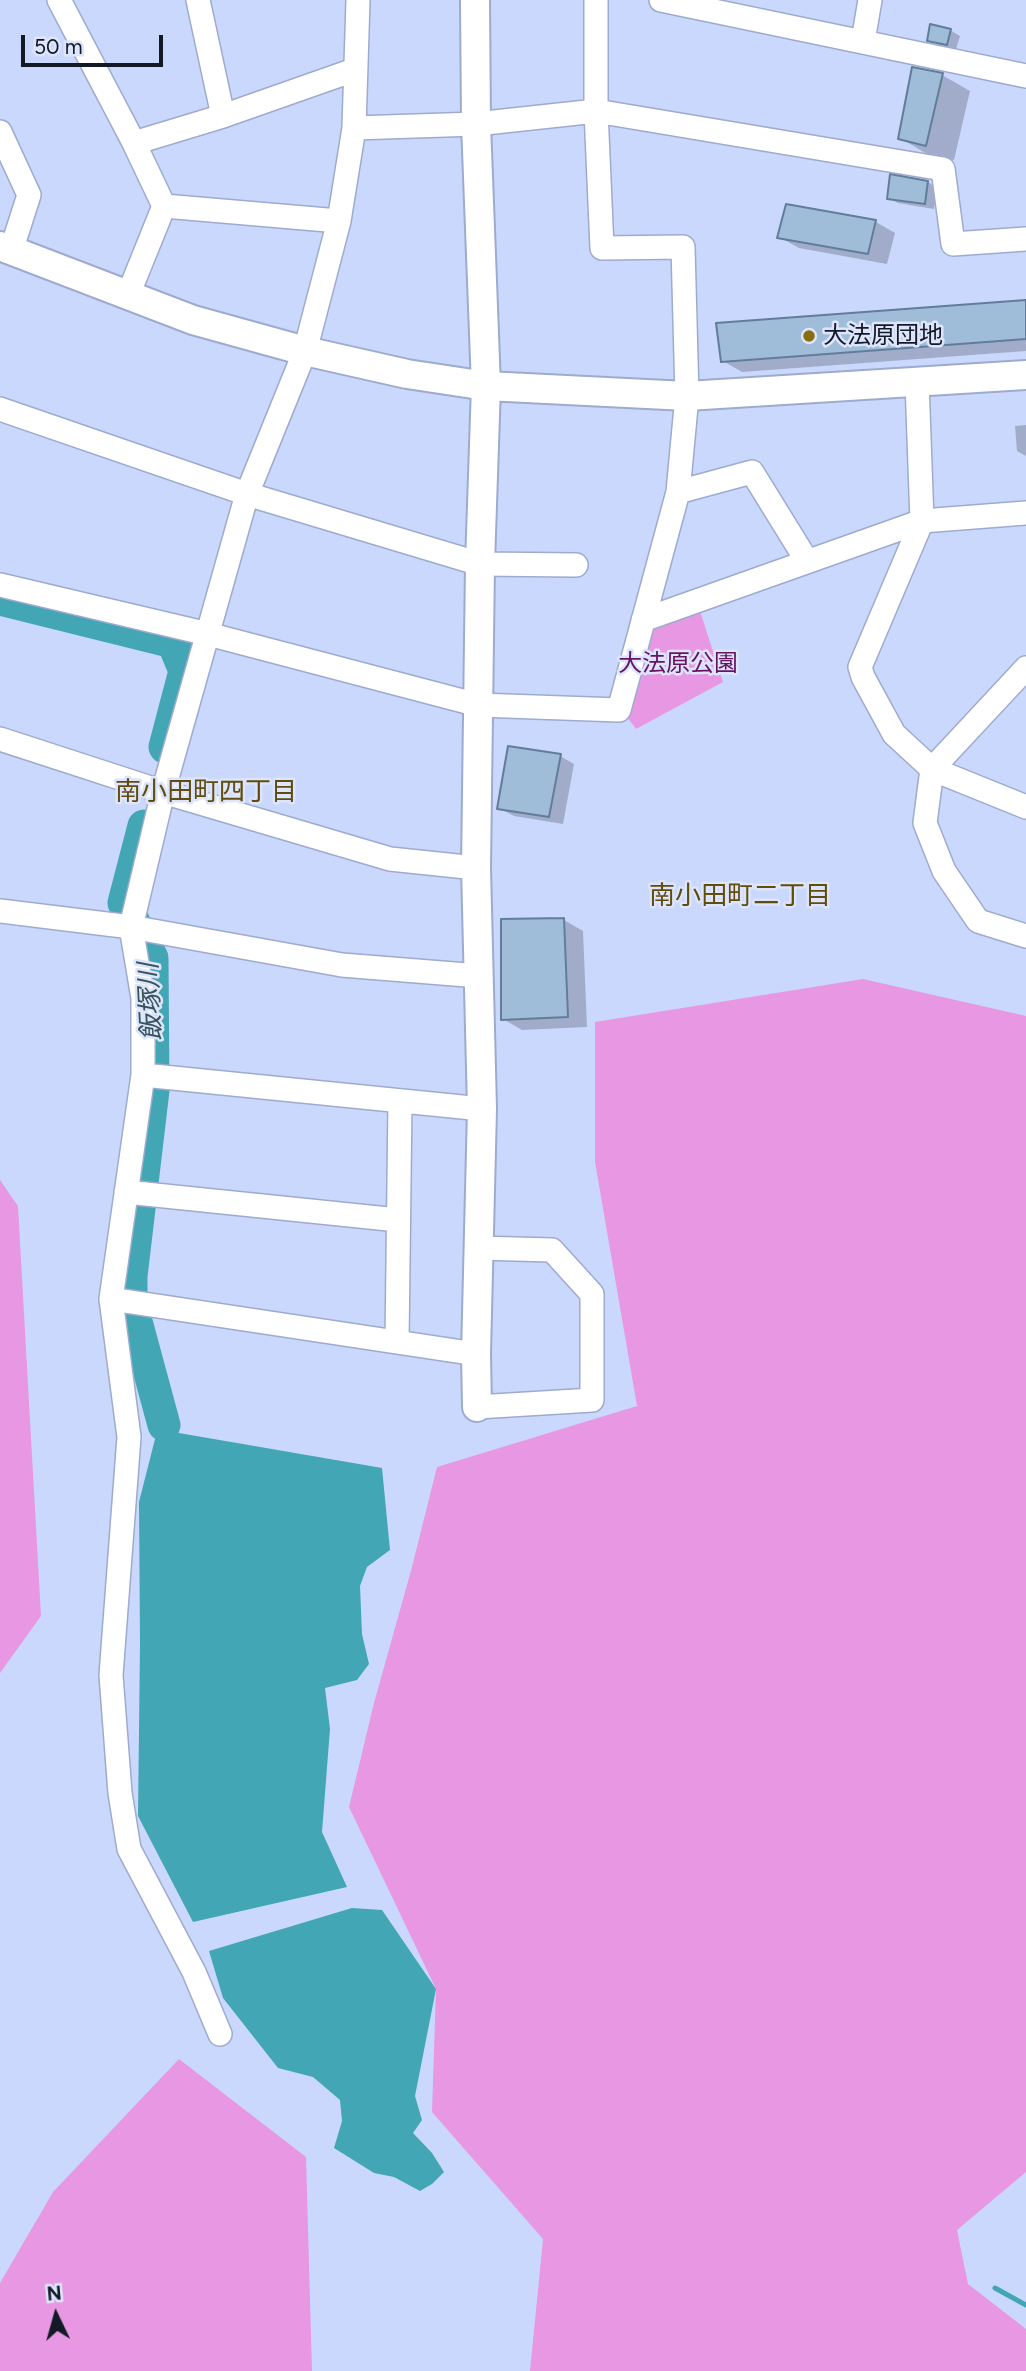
<!DOCTYPE html>
<html>
<head>
<meta charset="utf-8">
<style>
	body { margin:0 }
	#map { position:relative; width:1026px; height:2371px; overflow:hidden; background:#cad8fd; font-family:Figtree,sans-serif }
	canvas { display:block }
	.north { position:absolute; left:21px; top:2280px; width:70px; height:70px; -webkit-text-stroke:5px #dde5fc; paint-order:stroke; rotate:355deg; font-size:19px; font-weight:700; line-height:28px; text-align:center; color:#141926 }
	.north::after { content:''; display:block; margin:auto; width:24px; height:32px; background:#141926; clip-path:polygon(50% 0,100% 100%,50% 72%,0 100%) }
	.scale { position:absolute; left:21px; top:35px; width:142px; height:32px; box-sizing:border-box; border:4px solid #141926; border-top:0; padding-left:9px; font-size:21px; line-height:24px; white-space:nowrap; color:#141926; -webkit-text-stroke:5px #dde5fc; paint-order:stroke }
</style>
</head>
<body>
<div id="map">
<canvas width="1026" height="2371"></canvas>
<div class="north">N</div>
<div class="scale">50 m</div>
</div>
<script>
const c = document.querySelector('canvas').getContext('2d');
c.lineJoin = 'round';
function paint(path, color) { c.fillStyle = color; c.fill(path, 'evenodd'); }
const toPath = rows => new Path2D(rows.map(r => 'M' + r).join(''));
function strokePath(path, color, width, dash) { c.strokeStyle = color; c.lineWidth = width; c.lineCap = dash ? 'butt' : 'round'; c.setLineDash(dash || []); c.stroke(path); }
function label(font, color, halo, rows, align = 'center') {
  c.font = font + ' Figtree,"Noto Sans JP",sans-serif'; c.lineWidth = 5; c.setLineDash([]); c.textBaseline = 'middle'; c.strokeStyle = halo; c.fillStyle = color; for (const [text, x, y, turn = 0] of rows) {
    c.save(); c.translate(x, y); c.rotate((+turn || 0) * Math.PI / 180); c.textAlign = isNaN(turn) ? turn : align; if (halo) c.strokeText(text, 0, 0); c.fillText(text, 0, 0); c.restore();
  }
}
const green = toPath([
	[699,608,723,682,636,729,627,717,648,627],
	[863,979,1026,1016,1026,2172,957,2230,968,2284,1026,2329,1026,2371,530,2371,543,2239,432,2112,436,1989,349,1807,374,1703,412,1567,437,1467,637,1406,595,1162,595,1022],
	[0,1180,18,1206,41,1616,0,1673],
	[179,2059,306,2157,312,2371,0,2371,0,2283,53,2192]
]);
const water = toPath([
	[179,1433,382,1468,390,1550,367,1567,360,1586,362,1634,369,1664,357,1680,325,1688,330,1729,322,1832,347,1887,193,1922,138,1816,140,1644,139,1502,155,1439],
	[352,1908,382,1910,436,1989,415,2096,422,2120,413,2133,432,2153,444,2172,432,2184,420,2191,394,2177,374,2173,334,2148,342,2121,340,2100,313,2077,278,2068,223,1998,209,1951]
]);
const shadow = toPath([
	[950,30,960,36,956,49,938,45,929,40],
	[942,75,970,91,954,160,927,154,900,138],
	[928,182,937,188,934,209,898,203,889,198],
	[876,222,895,233,887,264,799,248,779,237],
	[1026,301,1026,351,742,372,723,361],
	[1026,425,1026,456,1017,451,1015,426],
	[560,756,574,764,563,824,514,816,499,808],
	[564,920,583,931,587,1027,522,1030,503,1019]
]);
const stream = toPath([
	[995,2288,1026,2305]
]);
const river = toPath([
	[0,599,173,642,185,671,165,747],
	[144,826,124,903,152,958,153,1090,131,1276,131,1303,164,1425]
]);
const building = toPath([
	[930,24,951,29,947,45,927,41,930,24],
	[912,67,943,73,926,146,898,139,912,67],
	[890,174,928,181,925,204,887,199,890,174],
	[786,204,876,220,868,254,777,238,786,204],
	[1026,300,1026,339,721,362,716,323,1026,300],
	[508,746,561,754,549,817,497,809,508,746],
	[564,918,568,1017,501,1020,501,919,564,918]
]);
const minor = toPath([
	[59,0,134,143,223,116,354,70],
	[198,0,223,116],
	[661,0,1026,76],
	[863,41,870,0],
	[354,128,476,124,596,111,943,169,953,244,1026,239],
	[0,132,29,195,11,251],
	[134,143,164,206],
	[128,295,164,206,339,221],
	[917,382,922,521,860,667,863,677,894,734,932,769,1026,807],
	[0,409,247,494,480,564,576,565],
	[678,492,752,472,807,561],
	[0,585,208,634,478,705,619,710,678,492,687,396,683,247,602,248,596,111,596,0],
	[643,620,922,521,1026,513],
	[1026,668,932,769,925,823,944,871,978,921,1026,936],
	[0,739,163,792,390,859,476,868],
	[0,911,131,927,342,965,479,976],
	[143,1075,482,1109],
	[126,1192,398,1220],
	[111,1299,476,1354],
	[397,1342,400,1101],
	[477,1407,592,1400,592,1294,552,1250,478,1248],
	[220,2034,194,1972,129,1849,120,1793,111,1675,129,1437,111,1299,143,1075,143,998,131,927,163,792,247,494,305,351,339,221,354,128,358,0]
]);
const tertiary = toPath([
	[475,0,476,124,486,386,480,564,476,868,482,1109,476,1354,477,1407],
	[0,246,193,320,305,351,407,374,486,386,687,396,1026,375]
]);
const markers = [
	[809,336,7,"#896c0b"]
];
const poiNames = [
	["大法原団地",823,336]
];
const parkNames = [
	["大法原公園",678,664]
];
const neighbourhoodNames = [
	["南小田町四丁目",206,792],
	["南小田町二丁目",740,896]
];
const waterNames = [
	["飯塚川",151,1002,-93]
];
paint(green, '#e898e3');
paint(water, '#42a6b5');
paint(shadow, '#0003');
strokePath(stream, '#42a6b5', 5);
strokePath(river, '#42a6b5', 33);
paint(building, '#9fbcd9');
strokePath(building, '#627d99', 2);
strokePath(minor, '#9eabce', 26);
strokePath(tertiary, '#9eabce', 32);
strokePath(minor, '#fff', 23);
strokePath(tertiary, '#fff', 28);
for (const [x, y, r, color] of markers) { const dot = new Path2D(); dot.arc(x, y, r, 0, 2 * Math.PI); c.fillStyle = color; c.fill(dot); strokePath(dot, '#dde5fc', 2.5); }
label('24px', '#141926', '#dde5fc', poiNames, 'left');
label('24px', '#661364', '#dde5fc', parkNames);
label('26px', '#604c0e', '#dde5fc', neighbourhoodNames);
label('italic 26px', '#365459', '#dde5fc', waterNames);
</script>
</body>
</html>
